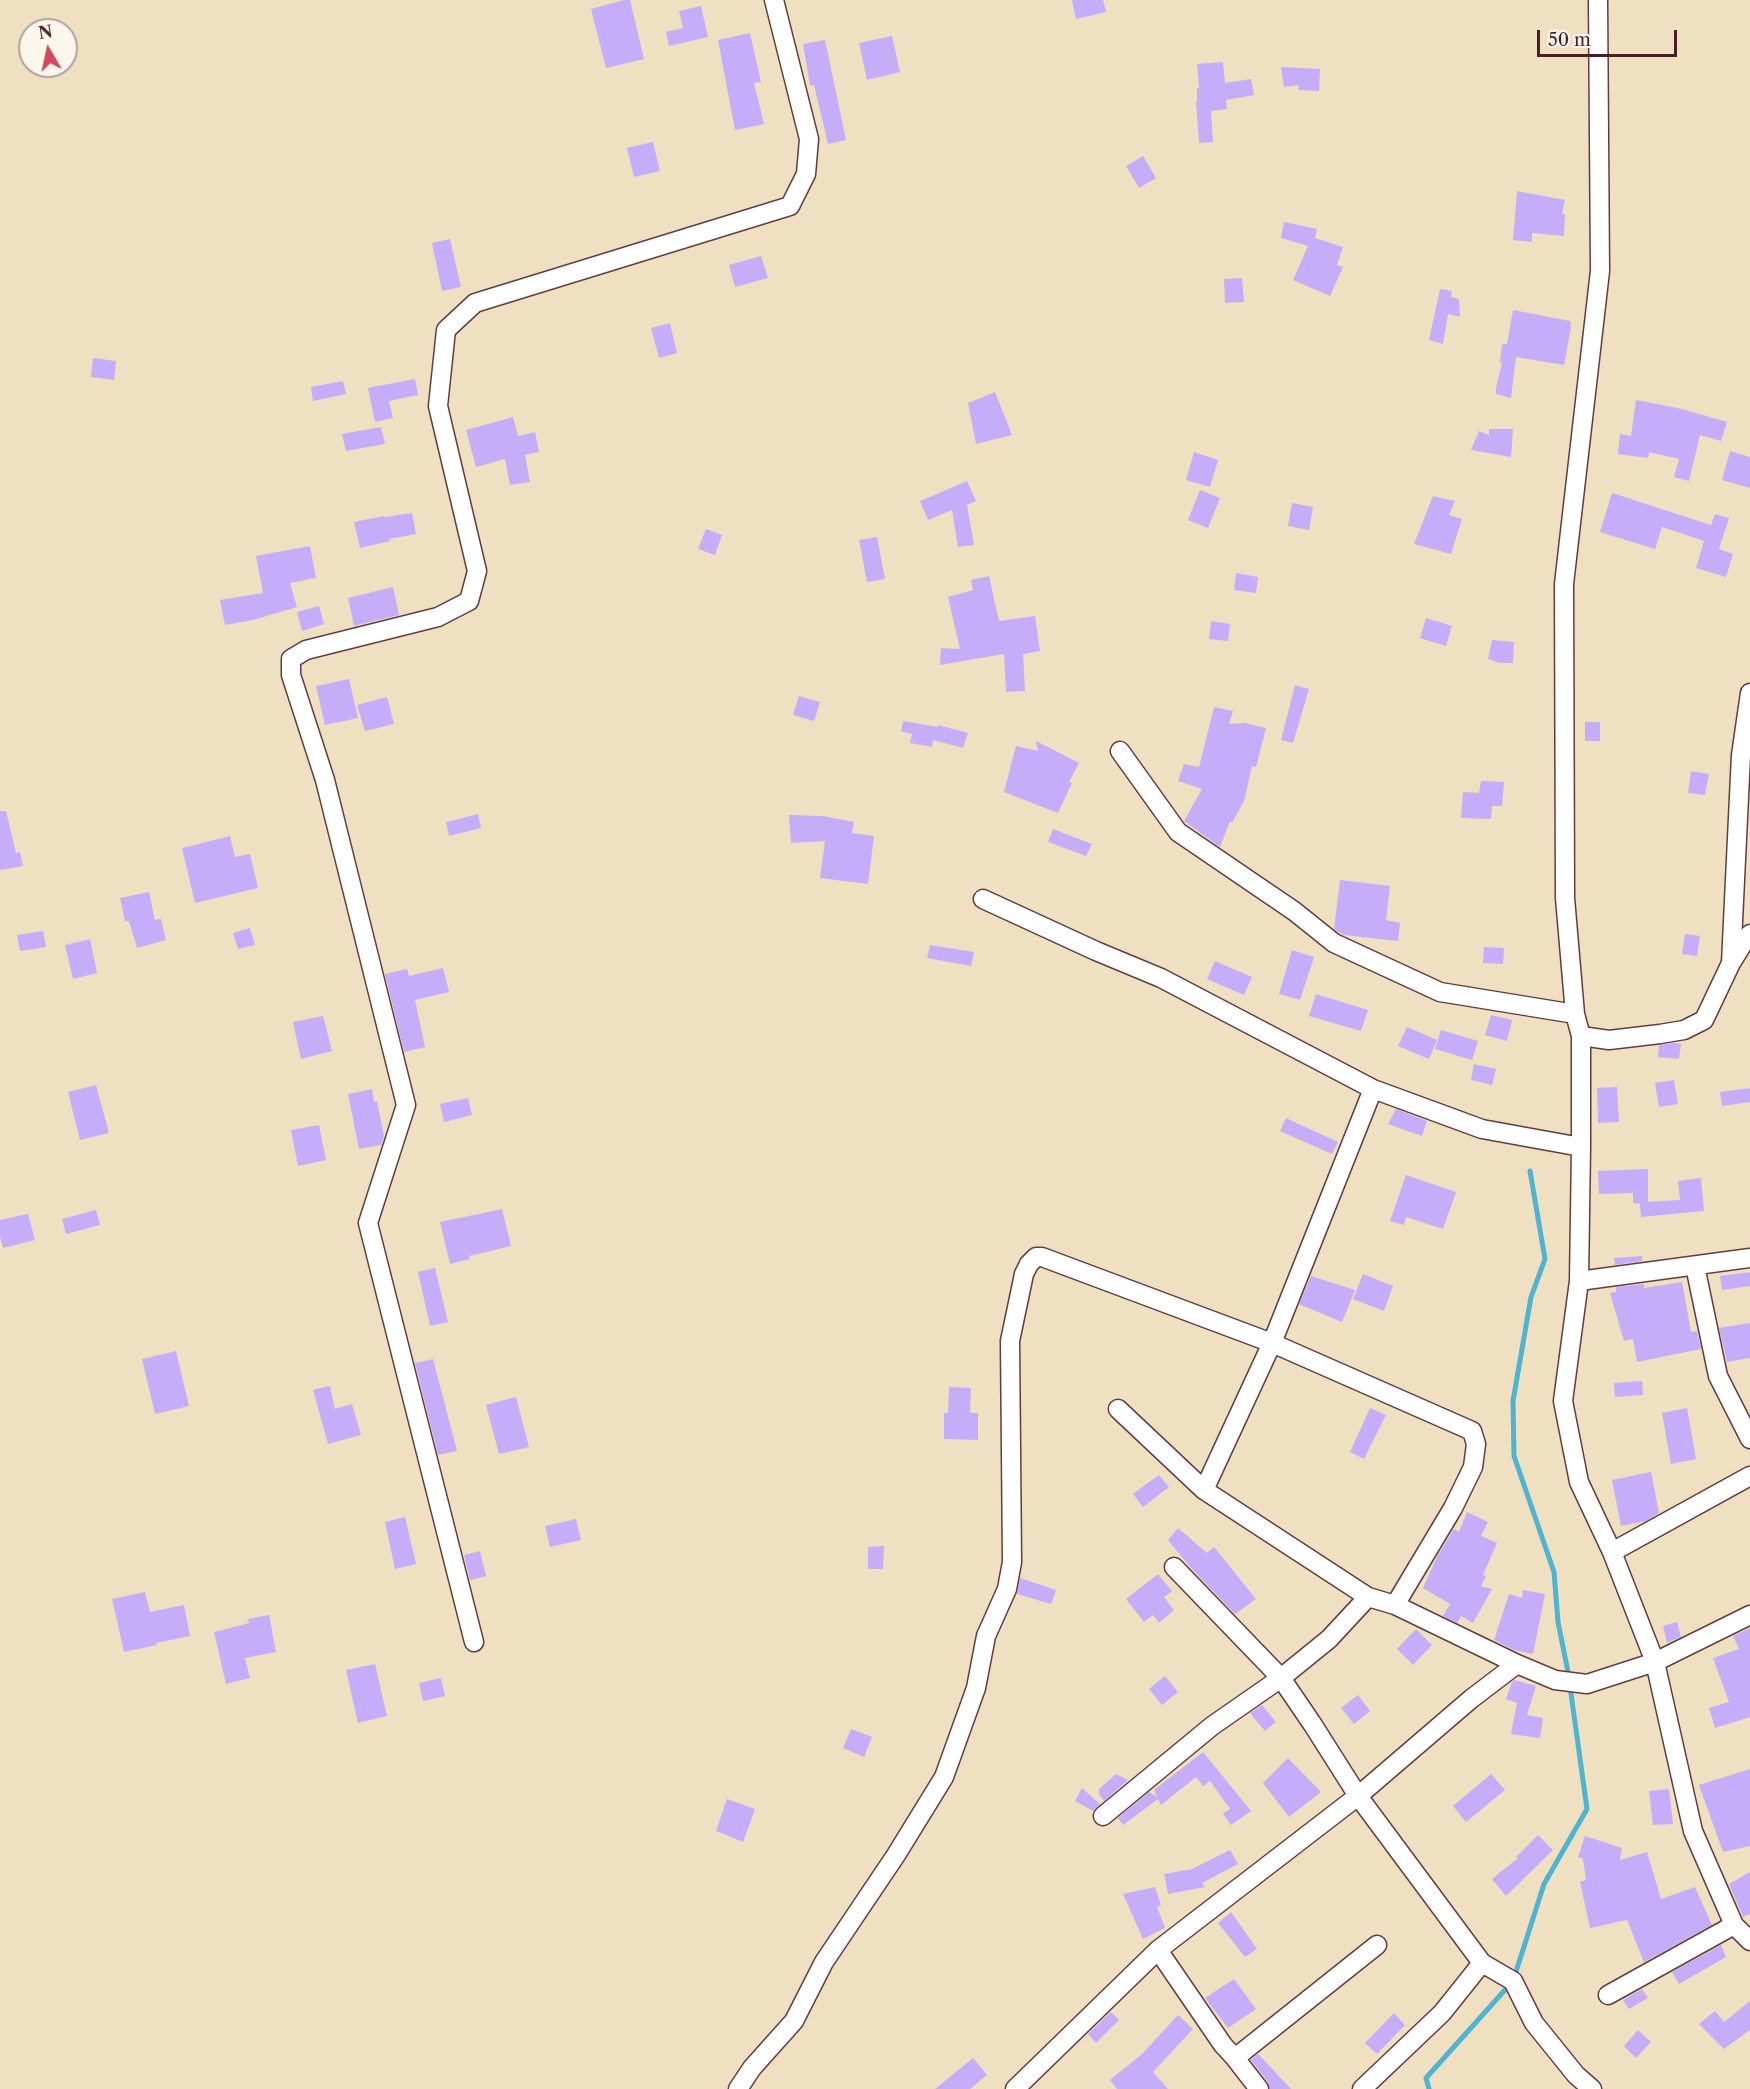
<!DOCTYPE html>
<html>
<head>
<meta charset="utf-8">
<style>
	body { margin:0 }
	#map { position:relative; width:1750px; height:2089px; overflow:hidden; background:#efe0c1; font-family:"Libre Caslon Text",serif }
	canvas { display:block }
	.north { position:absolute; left:18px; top:18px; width:60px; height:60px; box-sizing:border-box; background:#fbf7ec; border:2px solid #b4a19f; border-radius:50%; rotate:351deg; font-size:16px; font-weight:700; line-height:24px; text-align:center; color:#4a1f2b }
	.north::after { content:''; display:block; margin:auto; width:21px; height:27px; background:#d1495b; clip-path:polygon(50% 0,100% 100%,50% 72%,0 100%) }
	.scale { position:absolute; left:1537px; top:30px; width:140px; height:27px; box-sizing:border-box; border:3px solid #4a1f2b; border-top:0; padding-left:8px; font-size:18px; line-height:21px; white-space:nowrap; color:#4a1f2b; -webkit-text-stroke:4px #fbf7ec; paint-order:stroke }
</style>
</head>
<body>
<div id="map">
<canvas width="1750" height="2089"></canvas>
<div class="north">N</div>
<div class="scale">50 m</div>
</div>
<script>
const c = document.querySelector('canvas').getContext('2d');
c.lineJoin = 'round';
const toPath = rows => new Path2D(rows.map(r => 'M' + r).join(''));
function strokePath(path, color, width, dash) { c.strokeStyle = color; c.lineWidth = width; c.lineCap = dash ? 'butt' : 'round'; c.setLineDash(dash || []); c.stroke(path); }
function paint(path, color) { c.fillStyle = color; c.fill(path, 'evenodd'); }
const stream = toPath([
	[1429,2089,1426,2078,1513,1981,1544,1884,1587,1809,1568,1672,1558,1622,1554,1572,1514,1456,1513,1401,1531,1297,1545,1259,1530,1171]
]);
const building = toPath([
	[624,0,630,0,644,59,606,68,591,9],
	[1072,0,1103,0,1106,12,1076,19],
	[701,6,708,37,669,46,666,32,683,28,679,11],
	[750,33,761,82,754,83,764,124,735,130,718,40],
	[892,36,900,72,867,80,859,43],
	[825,40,846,140,828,144,814,85,810,85,803,44],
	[1223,62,1225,83,1251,79,1254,95,1226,100,1227,109,1211,111,1213,142,1199,143,1196,102,1197,102,1197,88,1199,88,1197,64],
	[1281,67,1320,69,1319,91,1298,90,1299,85,1284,87],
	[653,142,660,171,634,177,627,148],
	[1143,156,1156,178,1139,188,1126,166],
	[1517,191,1565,200,1562,214,1565,214,1564,236,1532,233,1532,242,1513,240],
	[1284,222,1317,229,1315,238,1343,247,1337,265,1343,267,1330,296,1293,280,1308,246,1281,238],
	[450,239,461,287,442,291,432,243],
	[761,256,768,278,735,287,729,265],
	[1242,278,1244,302,1225,303,1224,279],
	[1440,289,1452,291,1451,297,1459,299,1460,317,1448,314,1443,344,1429,340],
	[1513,310,1570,321,1571,328,1564,365,1516,357,1511,398,1496,394,1496,388,1502,363,1500,362,1502,344,1507,344],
	[670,323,677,353,659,358,651,328],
	[93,358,116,361,114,380,91,377],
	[415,379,418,395,389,401,393,418,375,422,368,388],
	[343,381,346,394,313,401,311,387],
	[995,392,1012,435,976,444,968,403],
	[1636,400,1682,409,1727,422,1721,441,1700,435,1689,481,1674,477,1679,459,1649,452,1648,458,1618,454,1620,434,1631,436],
	[513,417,518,436,535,432,539,452,525,455,530,482,510,485,505,459,476,467,466,430],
	[381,427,385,444,346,451,342,434],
	[1489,429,1513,429,1511,457,1471,450,1479,431,1489,435],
	[1730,451,1750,457,1750,488,1722,480],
	[1194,452,1218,460,1210,487,1186,480],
	[967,481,976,501,967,505,974,545,958,547,952,510,928,520,920,501],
	[1200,490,1220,498,1208,528,1188,520],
	[1612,493,1711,525,1715,514,1729,518,1719,549,1733,554,1726,577,1696,568,1704,541,1662,527,1655,549,1600,532],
	[1433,496,1455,501,1449,515,1462,519,1451,554,1414,544],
	[1292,503,1313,507,1309,530,1288,526],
	[412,513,416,534,389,539,390,541,360,548,354,522,384,516,385,517],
	[706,529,722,535,715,555,698,549],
	[877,537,885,579,867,582,859,540],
	[310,546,316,578,290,583,297,607,253,620,225,625,220,600,263,593,256,556],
	[1236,573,1258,577,1256,593,1234,590],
	[989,576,999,621,1035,616,1040,651,1023,654,1025,691,1006,692,1004,654,940,665,941,648,960,649,948,597,973,590,971,580],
	[393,587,399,615,354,626,348,598],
	[319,606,324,624,302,631,297,612],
	[1426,618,1452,626,1446,646,1420,638],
	[1211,621,1230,624,1228,641,1209,639],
	[1492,640,1514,642,1513,663,1500,663,1488,659],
	[349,679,358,718,325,725,316,686],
	[1295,685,1309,689,1293,743,1281,740],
	[799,696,820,702,814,721,793,715],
	[387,697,394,724,365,731,357,705],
	[1214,707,1233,711,1229,724,1245,723,1266,728,1256,767,1252,766,1244,801,1232,823,1230,821,1220,847,1184,821,1202,789,1178,781,1184,764,1199,767],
	[903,721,938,727,938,725,968,733,963,748,933,740,932,747,910,743,912,734,901,731],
	[1585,722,1600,722,1600,741,1585,741],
	[1036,741,1079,763,1069,782,1072,783,1058,813,1004,792,1016,746,1038,751],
	[1691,771,1709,774,1705,795,1688,793],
	[1481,781,1504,782,1502,806,1492,806,1491,819,1461,818,1463,792,1479,793],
	[0,811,6,811,16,853,20,852,23,866,0,870],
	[478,814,481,828,449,836,446,822],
	[789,815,823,816,854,822,852,833,874,836,868,884,820,878,825,841,791,843],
	[1053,829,1092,844,1086,856,1048,842],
	[230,836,235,857,250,854,258,888,195,903,182,848],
	[1340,880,1390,886,1386,920,1400,923,1398,941,1344,935,1334,929],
	[149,892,155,920,161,919,166,940,137,948,129,921,125,921,120,898],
	[250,928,255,945,238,949,233,933],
	[43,931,46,947,20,951,17,935],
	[1685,934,1700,936,1697,956,1682,954],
	[90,939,97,973,73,979,65,945],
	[930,945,974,952,971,966,927,958],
	[1484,947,1504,948,1503,964,1483,963],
	[1292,950,1314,957,1300,1000,1279,994],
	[1215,961,1252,977,1244,995,1207,979],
	[443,968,449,992,415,1000,425,1047,404,1052,385,974,407,969,409,976],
	[1316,994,1368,1010,1361,1031,1309,1016],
	[1491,1015,1512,1020,1507,1041,1485,1035],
	[323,1016,332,1051,301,1059,293,1022],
	[1407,1027,1437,1040,1429,1059,1398,1046],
	[1441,1030,1478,1041,1472,1060,1435,1049],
	[1674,1043,1681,1044,1679,1059,1658,1057,1659,1045],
	[1474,1064,1496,1069,1492,1085,1471,1080],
	[1674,1080,1678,1104,1659,1107,1655,1083],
	[96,1085,109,1133,80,1140,68,1092],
	[1617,1087,1619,1122,1598,1123,1597,1088],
	[1750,1088,1750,1102,1722,1106,1720,1092],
	[372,1089,374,1102,377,1101,384,1136,381,1145,359,1149,348,1094],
	[468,1098,472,1115,444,1122,440,1104],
	[1396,1109,1427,1121,1422,1136,1388,1124],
	[1286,1118,1338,1142,1332,1154,1280,1131],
	[319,1125,326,1160,298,1166,291,1130],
	[1648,1169,1648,1202,1680,1200,1678,1181,1701,1178,1704,1211,1641,1217,1640,1204,1633,1203,1633,1193,1599,1194,1598,1171],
	[1406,1175,1456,1192,1443,1229,1406,1217,1404,1225,1390,1221],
	[502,1209,511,1246,469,1256,470,1259,450,1264,440,1222],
	[96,1210,100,1225,66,1234,62,1219],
	[28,1214,35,1240,3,1248,0,1237,0,1220],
	[1642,1256,1642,1261,1615,1265,1614,1258],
	[435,1268,448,1322,430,1326,418,1272],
	[1750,1272,1750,1286,1722,1290,1720,1276],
	[1363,1274,1393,1286,1384,1311,1353,1299],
	[1311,1276,1355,1290,1342,1322,1299,1304],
	[1682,1282,1691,1332,1697,1331,1701,1349,1637,1362,1633,1339,1624,1341,1610,1293,1616,1292,1616,1287,1644,1284,1644,1288],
	[1750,1323,1750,1358,1727,1362,1719,1328],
	[176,1351,189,1406,155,1414,142,1359],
	[433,1359,457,1451,438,1455,415,1363],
	[1642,1381,1643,1395,1615,1397,1614,1383],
	[330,1386,335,1409,352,1404,361,1435,328,1444,313,1390],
	[949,1387,971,1388,970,1413,978,1413,978,1440,944,1439,944,1413,948,1413],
	[516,1397,529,1447,499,1454,486,1405],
	[1370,1408,1386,1415,1364,1459,1350,1452],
	[1687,1408,1696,1459,1671,1464,1662,1413],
	[1651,1472,1659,1513,1646,1521,1621,1526,1612,1480],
	[1159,1475,1169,1487,1143,1507,1133,1494],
	[1467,1512,1488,1522,1481,1536,1497,1543,1483,1575,1486,1576,1481,1586,1492,1589,1473,1623,1461,1616,1457,1623,1443,1616,1450,1604,1423,1588,1437,1557,1454,1529,1459,1532],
	[405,1517,416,1564,395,1569,385,1522],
	[576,1519,581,1540,550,1547,545,1526],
	[1178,1528,1207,1553,1214,1547,1256,1599,1235,1614,1192,1569,1168,1540],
	[884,1546,883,1569,868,1569,868,1547],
	[480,1551,486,1576,470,1580,464,1555],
	[1158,1574,1172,1591,1164,1597,1174,1610,1159,1623,1153,1615,1144,1622,1126,1599],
	[1020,1578,1056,1590,1051,1604,1017,1594],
	[1523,1590,1545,1594,1533,1654,1514,1650,1494,1640,1509,1594,1522,1598],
	[145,1592,150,1612,184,1605,190,1636,156,1643,157,1645,124,1652,112,1599],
	[269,1615,276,1652,245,1658,250,1678,226,1684,214,1632,249,1623,248,1619],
	[1677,1622,1681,1637,1667,1643,1663,1626],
	[1750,1628,1750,1717,1715,1728,1709,1708,1729,1702,1713,1658,1739,1649,1733,1636],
	[1416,1629,1432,1645,1413,1665,1397,1649],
	[375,1664,387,1716,358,1723,346,1670],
	[1165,1676,1178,1692,1162,1705,1149,1689],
	[441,1678,445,1696,423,1701,419,1683],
	[1515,1680,1536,1686,1527,1715,1543,1718,1540,1738,1511,1734,1517,1703,1506,1699,1512,1682],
	[1358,1695,1370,1711,1354,1724,1341,1708],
	[1262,1705,1276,1722,1265,1731,1250,1713],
	[851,1729,872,1737,864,1757,843,1748],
	[1203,1752,1251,1811,1231,1825,1223,1814,1230,1809,1210,1781,1203,1786,1196,1777,1161,1805,1158,1799,1123,1825,1118,1818,1149,1792,1157,1797,1154,1790],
	[1288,1758,1321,1792,1289,1817,1263,1783],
	[1750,1769,1750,1846,1723,1852,1699,1785],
	[1116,1774,1128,1780,1104,1801,1099,1794,1099,1789],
	[1491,1774,1505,1790,1466,1822,1453,1806],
	[1082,1788,1100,1804,1093,1811,1075,1801],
	[1669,1789,1673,1824,1653,1825,1649,1791],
	[727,1799,755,1809,743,1842,716,1831],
	[1538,1835,1553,1850,1506,1896,1492,1879,1518,1858,1516,1857],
	[1585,1836,1622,1848,1620,1860,1647,1852,1661,1899,1695,1887,1712,1925,1644,1962,1627,1920,1590,1928,1580,1882,1586,1880,1583,1859,1578,1857],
	[1230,1850,1238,1864,1202,1883,1205,1887,1168,1894,1164,1874,1192,1869],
	[1750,1872,1750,1914,1743,1917,1729,1884],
	[1155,1887,1161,1905,1157,1907,1165,1928,1143,1939,1123,1894],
	[1231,1912,1257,1949,1245,1957,1218,1923],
	[1721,1945,1726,1957,1679,1984,1672,1972],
	[1234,1979,1256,2009,1228,2028,1205,1998],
	[1642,1989,1648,1998,1629,2009,1623,2000],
	[1750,2001,1750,2030,1724,2049,1699,2024,1715,2011,1724,2022],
	[1111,2012,1119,2020,1096,2043,1088,2034],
	[1394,2013,1405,2025,1377,2054,1365,2043],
	[1178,2015,1193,2029,1153,2072,1168,2089,1117,2089,1110,2080,1142,2054],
	[1638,2030,1651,2042,1636,2058,1624,2046],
	[1258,2054,1291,2089,1270,2089,1268,2082,1251,2060],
	[973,2058,987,2075,970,2089,935,2089]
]);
const minor = toPath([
	[1598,0,1600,271,1564,584,1565,898,1575,1014,1581,1036,1581,1147,1579,1281,1563,1401,1579,1482,1612,1552,1655,1662,1693,1831,1734,1925,1750,1941],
	[1120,751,1178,832,1294,911,1334,943,1440,992,1575,1014],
	[983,899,1096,951,1161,978,1373,1089],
	[1731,963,1741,755,1750,693],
	[1581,1036,1609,1040,1660,1034,1684,1030,1704,1020,1731,963,1747,937,1750,934],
	[1695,1266,1718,1376,1750,1439],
	[1579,1281,1750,1258],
	[1118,1409,1204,1490,1368,1597,1395,1605,1517,1664],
	[1204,1490,1272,1343,1373,1089,1482,1129,1581,1147],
	[1612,1552,1750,1476],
	[1368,1597,1329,1639,1281,1678,1313,1725,1358,1796,1482,1963,1513,1981,1534,2023,1576,2075,1592,2089],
	[474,1642,368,1223,406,1105,325,780,291,675,291,659,306,650,438,617,469,601,477,571,438,406,446,330,475,303,790,206,806,174,809,139,774,0],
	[1103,1816,1212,1726,1281,1678,1174,1567],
	[1158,1950,1223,2045,1235,2058],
	[1608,1995,1734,1925],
	[738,2089,752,2068,794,2021,824,1962,896,1855,944,1777,976,1688,986,1636,1007,1589,1012,1562,1010,1341,1024,1274,1029,1264,1036,1257,1042,1257,1272,1343,1472,1431,1476,1444,1473,1467,1453,1508,1395,1605],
	[1015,2089,1158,1950,1358,1796,1471,1699,1517,1664,1555,1680,1587,1684,1655,1662,1750,1615],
	[1259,2089,1235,2058,1377,1945],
	[1362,2089,1442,2013,1482,1963]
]);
strokePath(stream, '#50b3cf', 5);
paint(building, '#c5adf9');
strokePath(minor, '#633c42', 21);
strokePath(minor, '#fff', 18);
</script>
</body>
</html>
